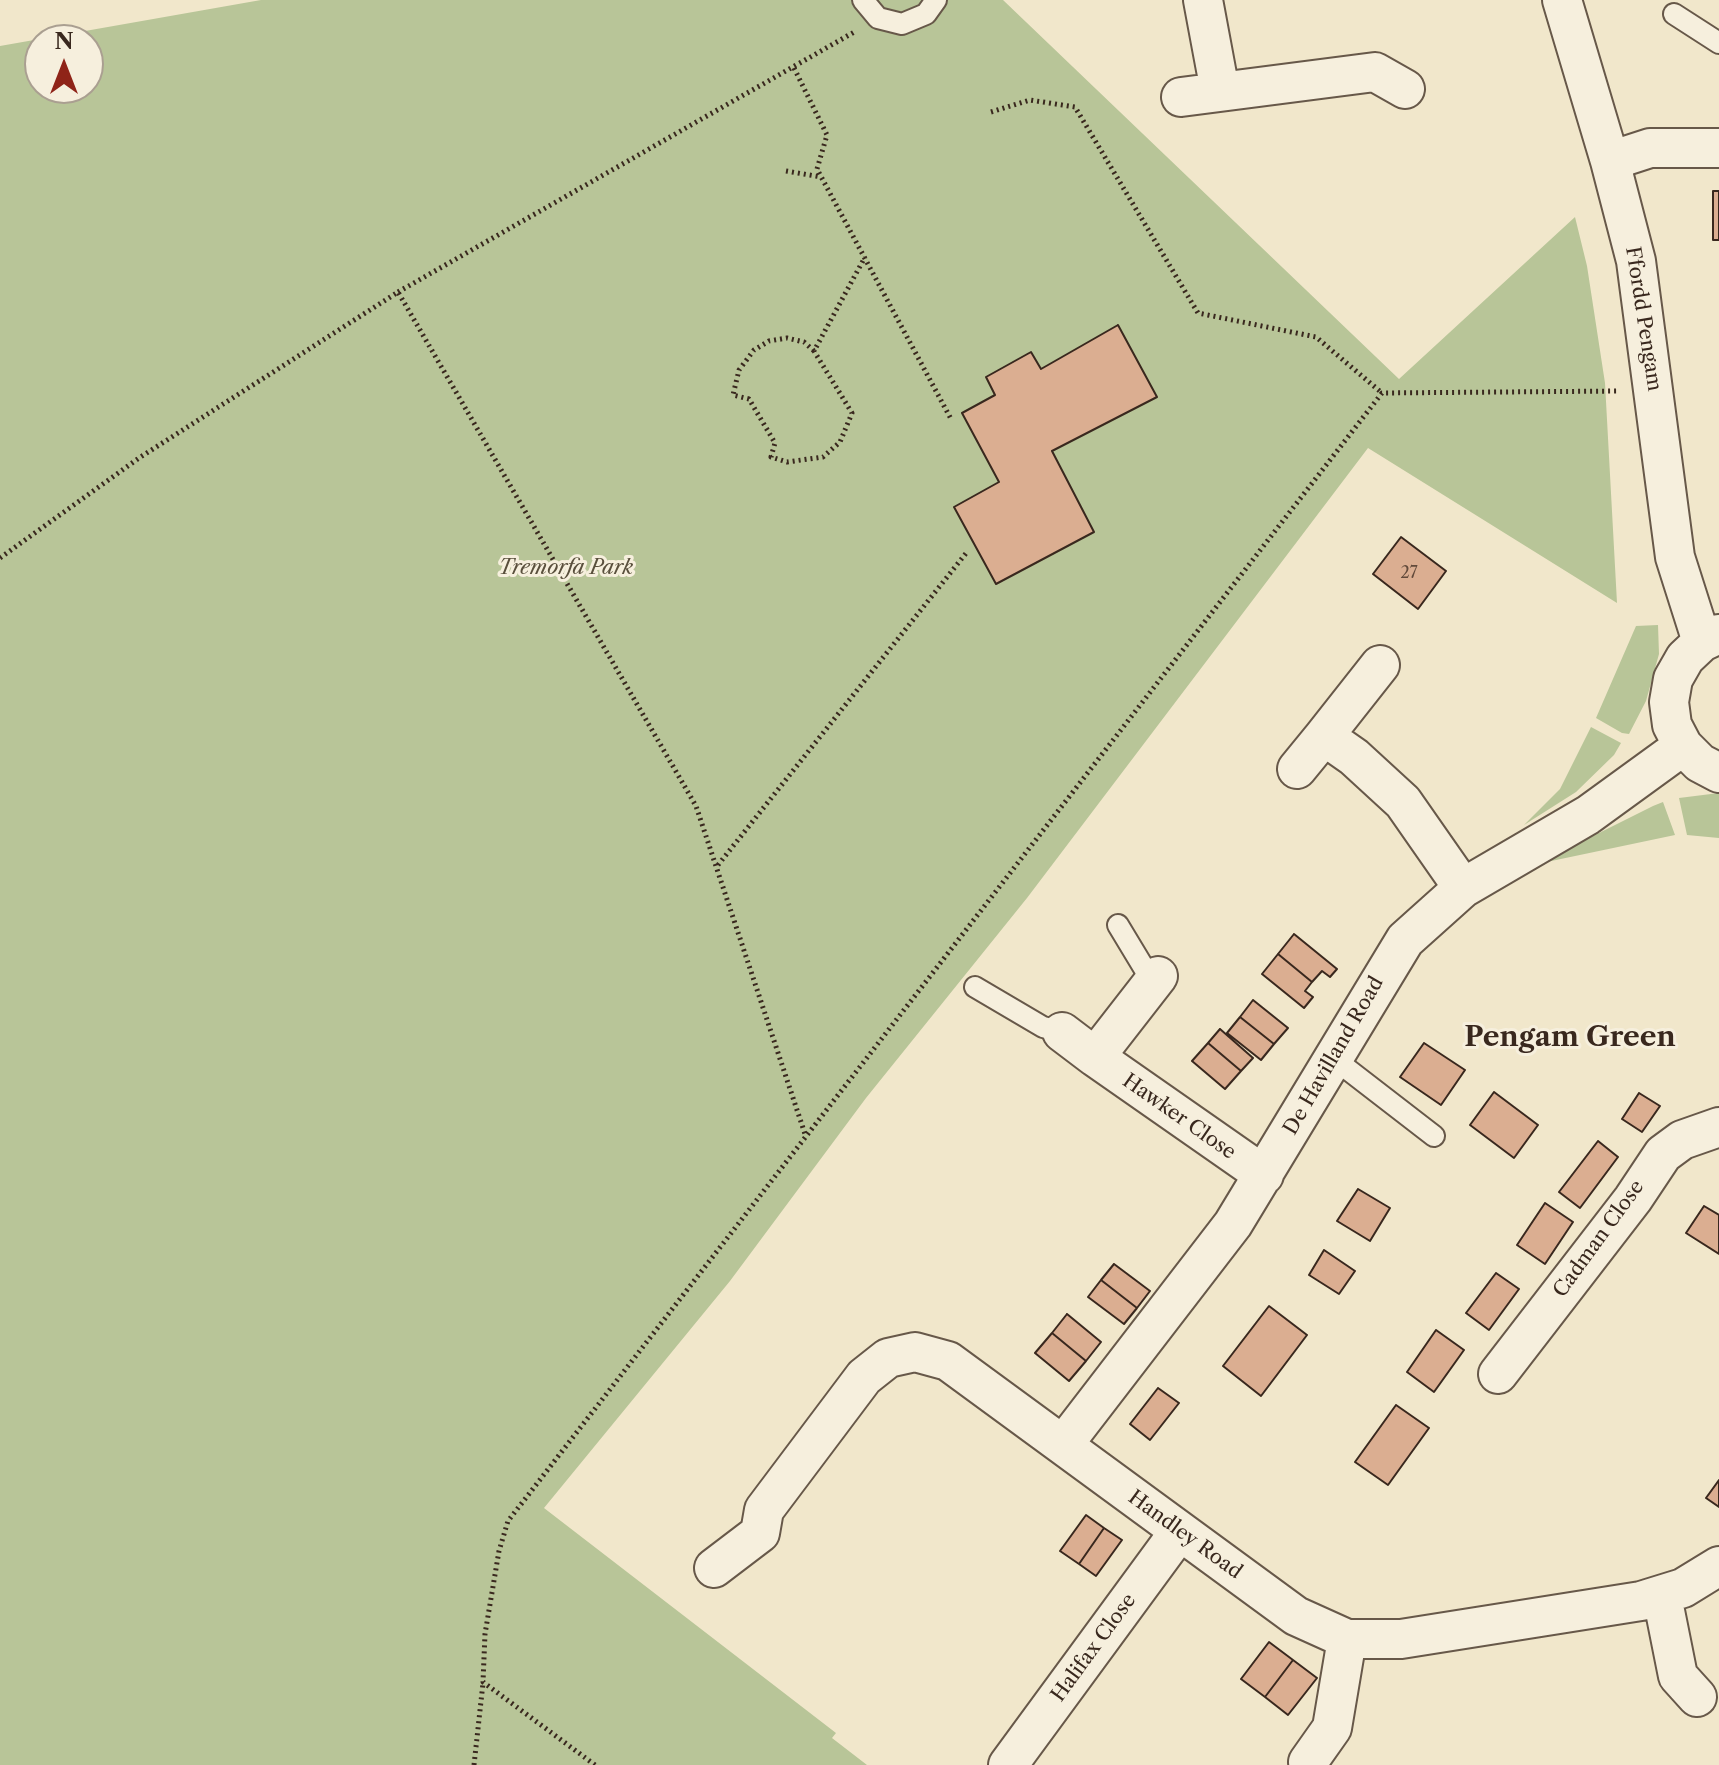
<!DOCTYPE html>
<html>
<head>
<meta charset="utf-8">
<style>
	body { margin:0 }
	#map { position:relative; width:1719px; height:1765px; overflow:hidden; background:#f1e7cb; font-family:"Libre Caslon Text",serif }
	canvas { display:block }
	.north { position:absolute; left:24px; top:24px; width:80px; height:80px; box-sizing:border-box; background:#f6efdd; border:2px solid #aa9f91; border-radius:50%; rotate:0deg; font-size:22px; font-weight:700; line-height:32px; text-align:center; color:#39281e }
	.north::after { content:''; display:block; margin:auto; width:28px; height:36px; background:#8f2418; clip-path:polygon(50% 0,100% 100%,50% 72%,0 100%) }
</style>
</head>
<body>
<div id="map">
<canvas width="1719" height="1765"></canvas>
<div class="north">N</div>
</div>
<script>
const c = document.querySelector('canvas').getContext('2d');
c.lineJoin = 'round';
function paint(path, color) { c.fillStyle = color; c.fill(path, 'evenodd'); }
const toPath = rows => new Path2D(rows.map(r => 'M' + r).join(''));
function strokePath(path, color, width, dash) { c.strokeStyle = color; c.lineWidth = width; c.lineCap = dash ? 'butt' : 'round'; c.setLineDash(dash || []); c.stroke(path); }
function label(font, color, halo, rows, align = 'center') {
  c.font = font + ' "Libre Caslon Text",serif'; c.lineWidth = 6; c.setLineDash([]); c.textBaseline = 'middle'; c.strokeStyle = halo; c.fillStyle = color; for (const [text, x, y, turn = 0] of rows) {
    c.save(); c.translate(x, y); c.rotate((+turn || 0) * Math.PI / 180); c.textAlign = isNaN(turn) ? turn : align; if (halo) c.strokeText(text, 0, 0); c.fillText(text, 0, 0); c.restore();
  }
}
const green = toPath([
	[261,0,1003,0,1399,379,1575,217,1587,266,1605,383,1617,603,1368,448,1027,898,866,1098,730,1281,544,1508,836,1733,832,1738,867,1765,0,1765,0,46],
	[40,40,88,40,88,88,40,88],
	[1658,625,1659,654,1646,701,1629,734,1622,733,1596,718,1636,626],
	[1591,727,1621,743,1614,755,1576,792,1524,825,1560,789],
	[1719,793,1719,838,1687,835,1679,798],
	[1663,802,1675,835,1537,864,1653,806]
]);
const building = toPath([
	[1713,191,1719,191,1719,240,1713,240,1713,191],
	[1118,325,1157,397,1052,451,1094,532,996,584,954,507,999,482,962,413,995,395,986,377,1031,352,1041,369,1118,325],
	[1401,537,1446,571,1418,609,1373,574,1401,537],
	[1294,934,1337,969,1330,977,1322,971,1312,982,1278,954,1294,934],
	[1278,954,1312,982,1305,991,1313,997,1304,1008,1262,974,1278,954],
	[1253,1000,1288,1028,1274,1044,1240,1017,1253,1000],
	[1240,1017,1274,1044,1261,1060,1227,1033,1240,1017],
	[1220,1029,1253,1058,1241,1071,1208,1043,1220,1029],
	[1208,1043,1241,1071,1225,1089,1192,1061,1208,1043],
	[1424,1043,1465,1070,1441,1105,1400,1077,1424,1043],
	[1494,1092,1538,1125,1514,1158,1470,1125,1494,1092],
	[1639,1093,1660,1106,1642,1132,1622,1119,1639,1093],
	[1598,1141,1618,1157,1580,1208,1559,1192,1598,1141],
	[1358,1189,1390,1208,1370,1241,1337,1221,1358,1189],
	[1545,1203,1573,1222,1545,1264,1517,1245,1545,1203],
	[1704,1206,1719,1215,1719,1254,1686,1233,1704,1206],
	[1324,1250,1355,1271,1339,1294,1309,1275,1324,1250],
	[1114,1264,1150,1291,1137,1308,1101,1280,1114,1264],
	[1496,1273,1519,1289,1489,1330,1466,1313,1496,1273],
	[1101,1280,1137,1308,1124,1324,1088,1297,1101,1280],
	[1269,1306,1307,1335,1261,1396,1223,1366,1269,1306],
	[1067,1314,1101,1342,1086,1361,1052,1333,1067,1314],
	[1436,1330,1464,1350,1434,1392,1407,1372,1436,1330],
	[1052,1333,1086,1361,1069,1381,1035,1353,1052,1333],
	[1158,1388,1179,1403,1150,1440,1130,1424,1158,1388],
	[1396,1405,1429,1428,1388,1485,1355,1462,1396,1405],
	[1719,1480,1719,1507,1706,1498,1719,1480],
	[1086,1515,1104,1528,1079,1564,1060,1551,1086,1515],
	[1104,1528,1122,1540,1096,1576,1079,1564,1104,1528],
	[1269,1642,1293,1660,1265,1697,1241,1679,1269,1642],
	[1293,1660,1317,1678,1288,1715,1265,1697,1293,1660]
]);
const path = toPath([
	[794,68,827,135,817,169,951,419],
	[991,112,1030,100,1075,107,1198,313,1316,337,1382,393],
	[786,171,821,177],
	[398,292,856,31],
	[814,351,804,342,787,338,769,341,754,350,739,370,733,395,749,399,775,443,771,457,787,462,823,457,840,442,852,413,814,351,865,257],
	[0,558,139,458,398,292,696,806,806,1137],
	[718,865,967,552],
	[474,1765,483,1683],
	[595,1765,483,1682,485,1634,499,1551,508,1521,1382,393,1620,391]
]);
const service = toPath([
	[863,0,878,18,902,24,926,14,936,0],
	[1674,14,1719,43],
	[1118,925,1153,983],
	[975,987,1043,1027,1062,1032],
	[1333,1058,1434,1136]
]);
const minor = toPath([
	[1203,0,1220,91],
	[1562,0,1610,161,1636,261,1675,557,1702,642],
	[1181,97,1375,72,1405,89],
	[1610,161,1650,148,1719,148],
	[1719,634,1702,642,1685,658,1673,679,1669,702,1672,725,1683,746,1700,763,1719,773],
	[1380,665,1324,736,1354,757,1403,802,1463,888],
	[1297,769,1324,736],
	[1158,976,1095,1057,1264,1175],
	[1062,1032,1095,1057],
	[1498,1374,1633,1199,1663,1154,1682,1140,1719,1127],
	[1063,1445,1233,1224,1405,940,1463,888,1588,815,1683,746],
	[760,1533,764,1510,864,1377,888,1358,915,1352,948,1361,1296,1616,1347,1639,1401,1639,1641,1601,1683,1588,1719,1566],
	[714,1568,760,1533],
	[1662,1596,1678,1676,1697,1697],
	[1308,1762,1332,1728,1347,1639],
	[1008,1765,1179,1532]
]);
const numberNames = [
	["27",1409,573]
];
const streetNames = [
	["Ffordd Pengam",1643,319,81],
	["De Havilland Road",1334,1056,-60],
	["Hawker Close",1179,1117,35],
	["Cadman Close",1599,1239,-54],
	["Handley Road",1185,1535,36],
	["Halifax Close",1094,1648,-54]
];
const parkNames = [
	["Tremorfa Park",566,568]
];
const districtNames = [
	["Pengam Green",1570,1038]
];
paint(green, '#b8c598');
paint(building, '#dbae91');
strokePath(building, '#39281e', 2);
strokePath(service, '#675849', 24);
strokePath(minor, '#675849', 42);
strokePath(path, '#39281e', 5, [2, 4]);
strokePath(service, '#f6efdd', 20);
strokePath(minor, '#f6efdd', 38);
label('16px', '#624a3b', null, numberNames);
label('20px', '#39281e', '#f6efdd', streetNames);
label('italic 20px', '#594f3c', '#f6efdd', parkNames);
label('bold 28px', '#39281e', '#f6efdd', districtNames);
</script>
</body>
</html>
